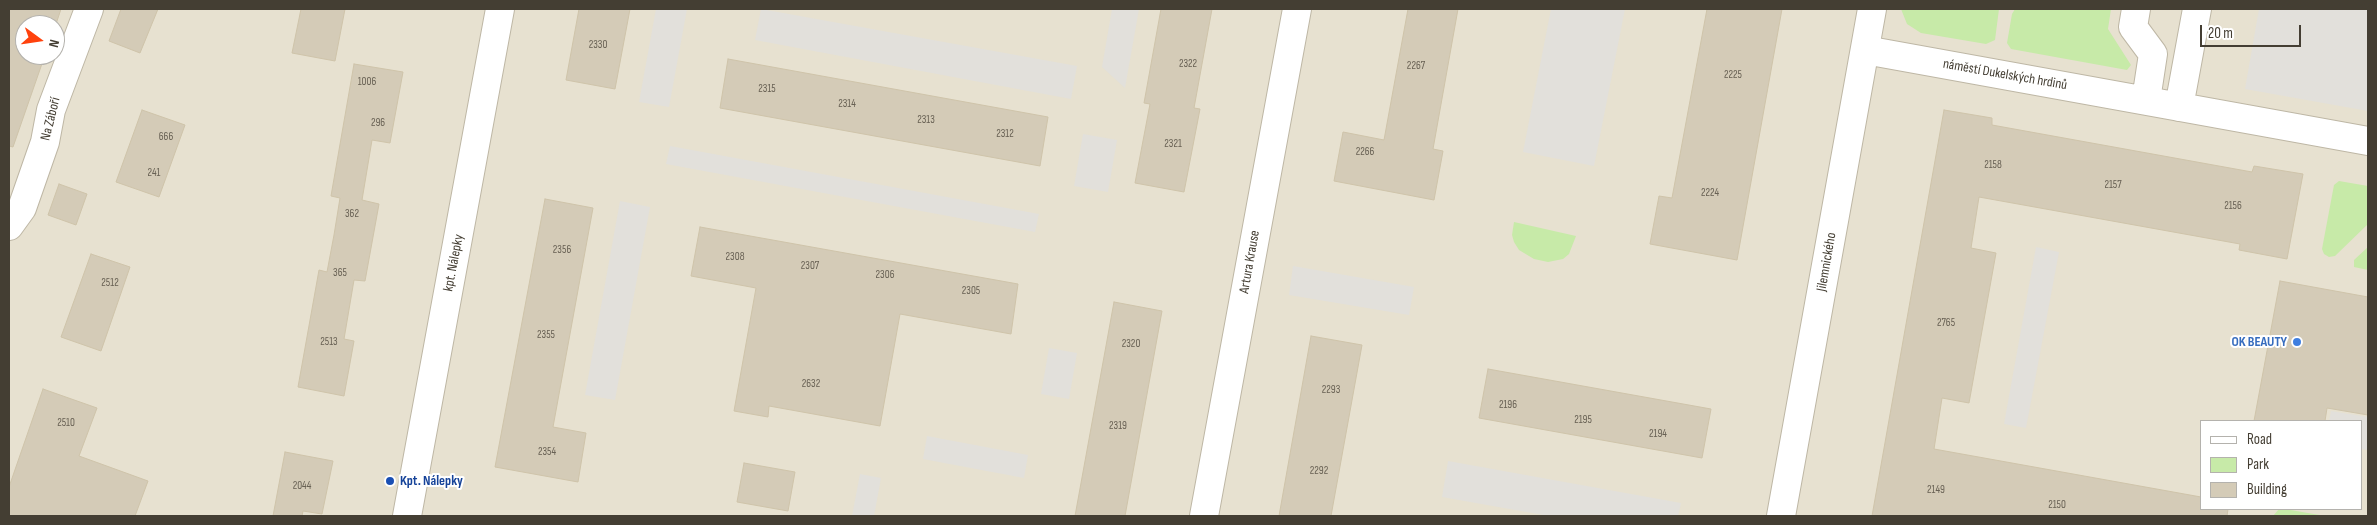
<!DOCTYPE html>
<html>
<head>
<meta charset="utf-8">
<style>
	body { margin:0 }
	#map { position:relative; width:2377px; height:525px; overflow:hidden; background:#f2efe2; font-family:"Sofia Sans Condensed",sans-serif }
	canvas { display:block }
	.frame { position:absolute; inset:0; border:10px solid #443e33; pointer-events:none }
	.legend { position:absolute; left:2200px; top:420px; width:162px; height:90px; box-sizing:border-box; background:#fff; border:1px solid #b4b2ad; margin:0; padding:6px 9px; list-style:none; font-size:15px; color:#443e33 }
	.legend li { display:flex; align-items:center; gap:10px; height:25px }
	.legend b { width:25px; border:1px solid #b4b2ad }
	.north { position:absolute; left:15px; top:15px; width:50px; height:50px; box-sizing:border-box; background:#fff; border:1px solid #b4b2ad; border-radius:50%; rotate:104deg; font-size:14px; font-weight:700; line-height:20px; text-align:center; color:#443e33 }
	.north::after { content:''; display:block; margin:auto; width:18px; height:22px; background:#ff420d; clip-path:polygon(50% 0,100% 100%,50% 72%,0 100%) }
	.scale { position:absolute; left:2200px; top:25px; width:101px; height:22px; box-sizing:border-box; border:2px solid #443e33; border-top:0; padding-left:6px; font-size:15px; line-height:18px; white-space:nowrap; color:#443e33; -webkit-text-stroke:4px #fff; paint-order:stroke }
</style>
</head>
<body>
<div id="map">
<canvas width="2377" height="525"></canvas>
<div class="frame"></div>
<ul class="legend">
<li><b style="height:6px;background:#fff"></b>Road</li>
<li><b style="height:14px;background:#c7eaa8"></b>Park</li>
<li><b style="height:14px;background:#d4cbb7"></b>Building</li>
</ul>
<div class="north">N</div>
<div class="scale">20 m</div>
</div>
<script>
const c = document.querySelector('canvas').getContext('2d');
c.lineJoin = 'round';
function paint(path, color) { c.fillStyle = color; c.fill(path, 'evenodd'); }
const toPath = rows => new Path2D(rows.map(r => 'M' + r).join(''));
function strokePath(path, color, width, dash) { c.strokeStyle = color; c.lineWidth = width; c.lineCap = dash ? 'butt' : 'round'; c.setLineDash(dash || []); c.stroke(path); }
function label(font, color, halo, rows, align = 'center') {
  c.font = font + ' "Sofia Sans Condensed",sans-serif'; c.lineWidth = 4; c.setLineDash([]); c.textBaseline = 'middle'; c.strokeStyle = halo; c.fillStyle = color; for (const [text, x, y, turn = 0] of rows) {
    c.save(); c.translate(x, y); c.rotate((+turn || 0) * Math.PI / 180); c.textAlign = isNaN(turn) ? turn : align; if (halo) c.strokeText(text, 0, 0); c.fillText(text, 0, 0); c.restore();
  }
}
const residential = toPath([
	[9,9,2368,9,2368,516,9,516],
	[25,25,55,25,55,55,25,55],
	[2201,421,2361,421,2361,509,2201,509]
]);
const green = toPath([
	[1901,9,1999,9,1995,40,1986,44,1921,33,1907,24],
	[2015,9,2111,9,2108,29,2131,65,2127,70,2011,49,2007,43,2012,14],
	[2339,181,2368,186,2368,224,2335,256,2329,257,2324,254,2322,249,2334,185],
	[1514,222,1576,236,1569,254,1563,259,1548,262,1534,259,1519,250,1514,242,1512,235],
	[2368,247,2368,270,2354,267,2354,260],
	[2279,509,2285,509,2325,516,2273,516]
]);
const parking = toPath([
	[656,9,687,9,669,107,639,102],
	[761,9,1077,66,1071,99,755,40],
	[1112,9,1139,9,1125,88,1102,67],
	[1551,9,1625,9,1594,166,1523,152],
	[2259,9,2368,9,2368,111,2245,89],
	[1083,134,1117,140,1108,192,1074,186],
	[670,146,1039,214,1035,232,666,164],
	[620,201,650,207,615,400,585,395],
	[2036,247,2059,252,2026,428,2004,424],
	[1293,266,1414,287,1409,315,1289,295],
	[1049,348,1077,353,1069,399,1041,394],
	[2331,411,2368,417,2368,450,2361,449,2361,421,2329,421],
	[927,436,1028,455,1024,478,923,459],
	[1448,461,1681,503,1678,516,1549,516,1442,497],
	[860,474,881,478,874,516,852,516]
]);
const building = toPath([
	[9,9,61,9,55,27,25,25,25,55,45,55,13,147,9,146,9,9],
	[121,9,158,9,140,53,109,41,121,9],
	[301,9,345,9,335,61,292,53,301,9],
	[579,9,630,9,615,89,566,80,579,9],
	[1161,9,1212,9,1194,108,1200,109,1184,192,1135,183,1150,104,1144,103,1161,9],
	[1408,9,1458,9,1433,149,1443,151,1434,200,1334,181,1343,132,1384,140,1408,9],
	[1707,9,1782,9,1737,260,1650,244,1659,196,1672,198,1707,9],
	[728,59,1048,117,1040,166,720,108,728,59],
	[354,64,403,72,390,143,372,140,362,200,379,204,365,281,354,280,344,339,354,341,344,396,298,387,319,270,327,272,334,235,340,198,331,196,354,64],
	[142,110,185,125,159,197,116,182,142,110],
	[1944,110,1992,118,1992,125,2252,172,2254,166,2303,174,2287,259,2239,250,2240,244,1979,197,1971,248,1996,253,1969,403,1942,398,1934,449,2201,497,2201,509,2228,509,2227,516,1872,516,1944,110],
	[59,184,87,194,76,225,48,215,59,184],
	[545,199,593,208,553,427,586,433,578,482,495,467,545,199],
	[700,227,1018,284,1011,334,900,314,880,426,769,406,768,417,734,411,756,288,691,276,700,227],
	[91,254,130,267,101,351,61,337,91,254],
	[2280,281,2368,297,2368,415,2327,408,2325,421,2254,421,2280,281],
	[1114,302,1162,311,1125,516,1075,516,1114,302],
	[1311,336,1362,345,1331,516,1279,516,1311,336],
	[1488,369,1711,409,1702,458,1479,418,1488,369],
	[43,389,97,408,79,456,148,481,135,516,9,516,9,487,43,389],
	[285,452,333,461,322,514,303,511,302,516,273,516,285,452],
	[744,463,795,472,788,511,737,502,744,463]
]);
const street = toPath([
	[2136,9,2133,27,2153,54,2146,100],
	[1865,50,2368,141],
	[2179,107,2197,9],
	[9,226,22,208,45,142,51,110,89,9],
	[407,516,500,9],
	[1204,516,1297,9],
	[1781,516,1872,9]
]);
const markers = [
	[2297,342,5,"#3f7fe0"],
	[390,481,5,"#1a4fb4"]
];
const numberNames = [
	["2330",598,45],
	["2322",1188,64],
	["2267",1416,66],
	["2225",1733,75],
	["1006",367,82],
	["2315",767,89],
	["2314",847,104],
	["2313",926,120],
	["296",378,123],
	["2312",1005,134],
	["666",166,137],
	["2321",1173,144],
	["2266",1365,152],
	["2158",1993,165],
	["241",154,173],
	["2157",2113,185],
	["2224",1710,193],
	["2156",2233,206],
	["362",352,214],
	["2356",562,250],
	["2308",735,257],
	["2307",810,266],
	["365",340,273],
	["2306",885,275],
	["2512",110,283],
	["2305",971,291],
	["2765",1946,323],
	["2355",546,335],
	["2513",329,342],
	["2320",1131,344],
	["2632",811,384],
	["2293",1331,390],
	["2196",1508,405],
	["2195",1583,420],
	["2510",66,423],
	["2319",1118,426],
	["2194",1658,434],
	["2354",547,452],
	["2292",1319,471],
	["2044",302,486],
	["2149",1936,490],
	["2150",2057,505]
];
const streetNames = [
	["náměstí Dukelských hrdinů",2005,75,10],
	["Na Záboří",51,119,-76],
	["Artura Krause",1250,262,-80],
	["Jilemnického",1827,262,-80],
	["kpt. Nálepky",454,263,-79]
];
const shopNames = [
	["OK BEAUTY",2287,342]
];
const transitNames = [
	["Kpt. Nálepky",400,481]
];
paint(residential, '#e7e1d0');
paint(green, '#c7eaa8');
paint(parking, '#e2e0db');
paint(building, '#d4cbb7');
strokePath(building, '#cfc4aa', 1);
strokePath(street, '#beb7a5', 30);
strokePath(street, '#fff', 28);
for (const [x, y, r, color] of markers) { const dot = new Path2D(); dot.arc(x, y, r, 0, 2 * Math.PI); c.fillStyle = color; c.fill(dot); strokePath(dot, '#fff', 2); }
label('11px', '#686154', null, numberNames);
label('14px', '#443e33', '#fff', streetNames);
label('bold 14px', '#366cbe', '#fff', shopNames, 'right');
label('bold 14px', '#164399', '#fff', transitNames, 'left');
</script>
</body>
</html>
